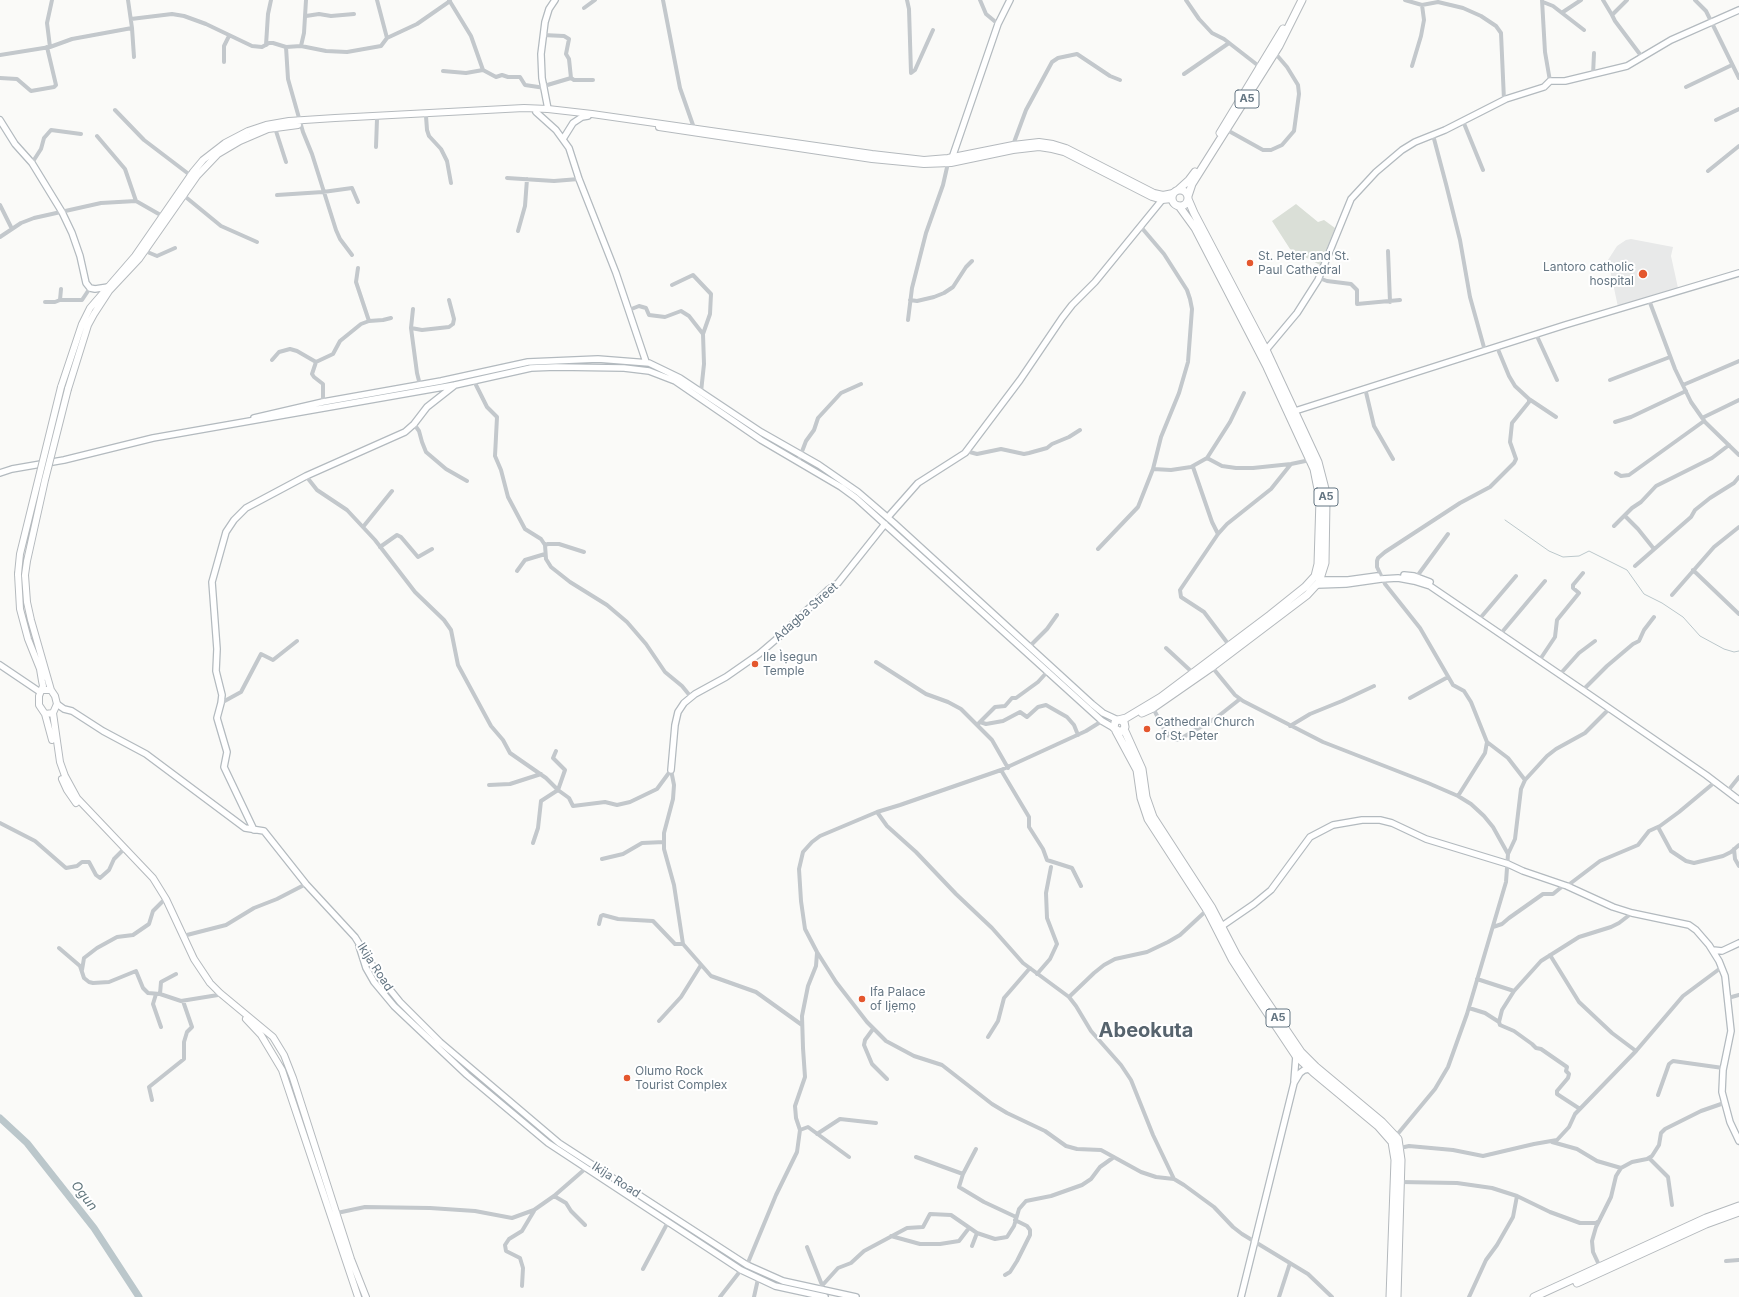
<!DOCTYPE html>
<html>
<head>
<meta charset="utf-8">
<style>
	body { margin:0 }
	canvas { display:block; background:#fafaf8 }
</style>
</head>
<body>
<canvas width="1739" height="1297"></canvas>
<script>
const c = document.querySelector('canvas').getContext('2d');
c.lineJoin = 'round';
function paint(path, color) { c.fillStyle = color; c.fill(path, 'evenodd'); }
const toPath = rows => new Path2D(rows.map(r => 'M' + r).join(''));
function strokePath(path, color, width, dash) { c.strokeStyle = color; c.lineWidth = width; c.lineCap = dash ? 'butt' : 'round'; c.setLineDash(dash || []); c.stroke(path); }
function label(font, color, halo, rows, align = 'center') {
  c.font = font + ' Inter,sans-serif'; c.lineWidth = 4; c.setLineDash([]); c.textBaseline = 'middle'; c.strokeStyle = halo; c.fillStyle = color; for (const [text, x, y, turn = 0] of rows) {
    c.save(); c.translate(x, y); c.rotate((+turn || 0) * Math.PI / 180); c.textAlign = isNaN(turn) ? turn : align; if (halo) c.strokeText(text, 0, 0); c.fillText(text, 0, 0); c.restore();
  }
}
const built = toPath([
	[1631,239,1673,247,1671,256,1678,288,1618,307,1608,260,1617,246,1626,240]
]);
const green = toPath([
	[1296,204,1318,222,1324,220,1335,228,1320,265,1290,249,1272,221]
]);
const stream = toPath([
	[1505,520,1549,551,1563,557,1579,556,1589,551,1627,570,1644,594,1662,603,1683,617,1700,636,1724,649,1734,652,1739,651]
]);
const river = toPath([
	[0,1118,27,1143,94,1228,139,1297]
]);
const street = toPath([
	[128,0,132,28],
	[449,0,471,36,483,70,496,77,502,75,508,77,520,77,525,85,545,88],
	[663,0,680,88,694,128],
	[907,0,909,9,911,73,915,70,933,30],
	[980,0,986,14,998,24],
	[1186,0,1199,19,1212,33,1224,39,1260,67],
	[1405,0,1422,5,1438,2,1463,8,1481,16,1496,26,1501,33,1504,100],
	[1542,0,1545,52,1550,81],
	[1603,0,1612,15],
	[1627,0,1612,15,1615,21,1642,57],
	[1695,0,1706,11,1739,78],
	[1543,2,1553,6,1584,30],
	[584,8,595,0],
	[1563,12,1581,0],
	[306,16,319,14,331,16,354,14],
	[131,19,172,14,184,16,206,24,252,46,262,47,269,43,273,43,286,47,301,46,326,51,347,52,381,46,387,38,377,0],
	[543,35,564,36,569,39,566,54,569,59,571,78],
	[387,38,417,24,450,1],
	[266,45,268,14,271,0],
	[301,46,304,33,306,0],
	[50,47,47,23,52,0],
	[286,47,288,79,303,132,312,154,336,230,340,239,352,255],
	[0,55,50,47,72,39,132,28,134,57],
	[224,62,224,46,229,36],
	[1412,66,1421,36,1424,20,1422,5],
	[443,71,466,73,483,70],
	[1184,74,1229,43],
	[1593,75,1594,53],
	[0,78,17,79,31,91,54,87,56,85,47,47],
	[544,86,571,78,574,80,593,80],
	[1686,87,1732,65],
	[115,110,144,140,190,175],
	[426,116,427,130,429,136,441,149,447,161,451,183],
	[1716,120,1739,109],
	[1463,121,1483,170],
	[275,128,286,162],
	[1227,130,1263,150,1271,150,1282,145,1294,131,1299,94,1298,85,1287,67,1275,53],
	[1433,135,1446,184,1460,240,1470,297,1485,351],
	[97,136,125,169,136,201],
	[1013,145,1026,110,1052,62,1058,58,1077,54,1110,76,1120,80],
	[376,147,377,119],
	[32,163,41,149,44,138,51,130,81,134],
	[1708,171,1739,146],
	[507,178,554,181,579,179],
	[182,194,221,226,257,242],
	[277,195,323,192,352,188,358,202],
	[0,205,12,229],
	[518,231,525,206,527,179],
	[0,237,21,223,34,218,101,203,136,201,164,217],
	[145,251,157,256,175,248],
	[1388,251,1390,302],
	[358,268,356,282,369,321],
	[1319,278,1327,281,1351,284,1357,290,1357,304,1400,300],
	[672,285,693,275,711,294,710,314,703,334,704,364,701,392],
	[60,300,61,289],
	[910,300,917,301,934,297,944,293,953,287,966,267,972,261],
	[1649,300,1675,369,1691,402,1705,422,1739,455],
	[45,302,55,302,60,300,82,300,90,288],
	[413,309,411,328,422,330,449,327,453,324,454,319,449,300],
	[629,310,639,306,646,308,649,315,665,317,681,311,689,316,703,334],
	[908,320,912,288,926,233,943,185,948,163],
	[411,328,417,373,420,385],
	[1536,334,1557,380],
	[1497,347,1509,376,1515,386,1529,399,1556,417],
	[272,360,279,352,290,349,297,351,316,362],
	[1610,380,1670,357],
	[474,381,487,407,497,417,495,456,501,470,508,497,525,529,541,539,545,545,546,559,551,567,570,582,607,605,627,622,646,644,665,672,682,686,691,697],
	[1683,385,1739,361],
	[1365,388,1374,426,1393,459],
	[323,402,323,384,314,377,312,374,316,362,333,354,340,341,361,324,369,321,383,320,391,318],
	[1702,418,1739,400],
	[1615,422,1631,417,1686,391],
	[414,424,419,431,422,442,426,452,446,469,467,481],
	[966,451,977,454,1001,449,1024,454,1029,453,1047,448,1052,444,1069,437,1080,430],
	[1207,458,1222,466,1236,468,1253,468,1291,464,1310,460],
	[798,462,806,441,814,430,818,418,841,393,861,384],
	[1193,467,1212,522,1218,534],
	[1153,469,1171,470,1191,467,1207,458,1230,422,1244,393],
	[1616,473,1621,476,1629,475,1704,421],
	[306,476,317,490,347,510,375,540,415,592,444,620,451,630,458,665,491,726,503,740,510,753,546,778,558,790,569,798,573,806,605,802,617,805,630,802,657,789,671,770],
	[1625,516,1638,529,1654,549],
	[1614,526,1632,508,1641,502,1656,486,1712,458,1729,445],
	[363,527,392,491],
	[545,545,548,544,559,544,584,552],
	[380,547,397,535,401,537,418,557,432,549],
	[1098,549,1138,507,1153,469,1161,437,1179,393,1188,362,1192,309,1190,299,1187,290,1164,254,1141,227],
	[1635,566,1691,517,1695,510,1710,498,1734,483,1739,477],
	[1693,570,1739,614],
	[517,571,525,560,545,554],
	[1415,579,1448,534],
	[1672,595,1714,547,1739,527],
	[1482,616,1516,576],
	[1503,631,1545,581],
	[1229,645,1204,612,1181,597,1180,590,1218,534,1227,524,1271,489,1291,464],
	[1030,646,1047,629,1057,615],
	[1166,648,1193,673],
	[1541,658,1555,637,1557,620,1579,593,1573,588,1573,585,1583,573],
	[876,662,926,694,948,702,961,709,992,740,1008,768],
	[1212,667,1235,695,1243,701,1323,742,1428,783,1458,796,1471,804,1484,816,1493,827,1508,854,1506,882,1467,1014,1448,1067,1435,1089,1396,1136],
	[1562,672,1579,653,1595,641],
	[1585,688,1607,666,1633,644,1639,641,1644,630,1654,617],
	[1410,698,1448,677],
	[221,703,241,692,261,654,273,660,297,641],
	[1153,708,1164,729,1169,736,1176,740,1180,739,1216,718,1240,699],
	[1102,721,1086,731,1001,770,900,805,877,812,820,836,812,842,803,852,799,869,801,901,805,929,817,952,836,982,867,1022,886,1041,914,1056,942,1065,992,1104,1007,1113,1045,1131,1066,1146,1077,1149,1101,1150,1141,1172,1156,1177,1174,1179,1184,1185,1214,1207,1233,1227,1242,1234,1308,1274,1332,1297],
	[980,722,986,724,1003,721,1020,712,1027,717,1038,707,1046,705,1067,717,1074,725,1078,735],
	[979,723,995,707,1005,706,1012,698,1016,698,1038,682,1048,671],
	[1290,726,1310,714,1342,701,1374,686],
	[1487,742,1508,758,1525,780],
	[671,770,674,785,673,799,664,833,664,849,674,885,683,944,711,976,756,992,802,1025],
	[1001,770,1029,817,1029,827,1043,849,1047,860,1072,868,1081,886],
	[489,785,510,784,541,774],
	[1727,792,1739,777],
	[1458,796,1485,753,1487,742,1471,702,1464,691,1453,685,1420,628,1385,584,1377,567,1377,561,1378,558,1385,552,1460,503,1490,487,1514,463,1516,459,1510,442,1512,423,1529,402,1529,399],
	[877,812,887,826,916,852,956,894,992,928,1023,963,1069,997,1076,1006,1091,1031,1121,1065,1131,1080,1153,1135,1174,1179],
	[0,823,35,841,66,868,77,866,82,862,89,862,96,875,100,878,109,870,114,859,123,850],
	[1658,827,1671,851,1686,861,1694,863,1723,856,1731,852,1739,845],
	[533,843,538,828,541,801,558,790,565,770,553,758,556,751],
	[1734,849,1735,859,1739,866],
	[1508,854,1515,839,1521,789,1525,780,1547,756,1556,749,1585,733,1609,709],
	[602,859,623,854,642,843,664,842],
	[1567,886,1600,861,1638,845,1649,831,1660,826,1679,812,1715,782],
	[599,924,601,916,603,915,618,919,653,921,675,944,683,944],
	[1493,927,1502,924,1509,918,1543,894,1553,894,1564,885],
	[183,936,226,925,254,908,277,899,306,884],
	[59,948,80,966,84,978,89,982,93,983,109,982,136,971,143,988,148,993,160,994,181,1001,218,995],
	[1550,955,1579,1002,1612,1033,1636,1051],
	[82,970,84,958,97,948,117,937,133,935,149,924,153,911,163,901],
	[1037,974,1050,959,1057,944,1047,918,1046,893,1051,867],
	[1477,979,1514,991],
	[156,994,153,1004,161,1027],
	[160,994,161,982,176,974],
	[1069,997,1094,973,1104,965,1115,959,1147,952,1168,942,1180,935,1207,910],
	[1728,998,1739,995],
	[1469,1008,1485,1013,1499,1022,1500,1025,1514,1031,1532,1044,1536,1048,1541,1049,1567,1067,1566,1071,1569,1074,1568,1078,1557,1091,1557,1094,1580,1109],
	[659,1021,681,997,701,965],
	[1499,1022,1502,1010,1514,991,1541,961,1579,937,1611,927,1619,923,1632,913],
	[873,1029,865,1040,864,1045,872,1064,887,1079],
	[988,1037,998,1021,1004,998,1030,968],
	[1658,1095,1669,1064,1673,1061,1723,1068],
	[152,1100,149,1087,184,1059,184,1042,187,1032,192,1027,183,1001],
	[800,1130,808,1127,849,1157],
	[817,1134,840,1119,876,1123],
	[1552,1142,1577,1149,1597,1161,1621,1168],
	[1400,1148,1409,1146,1453,1150,1483,1156,1534,1144,1557,1140,1569,1127,1575,1114,1636,1051,1683,996,1722,967],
	[976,1149,963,1174,959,1187,984,1202,1016,1217],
	[916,1157,963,1174],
	[1649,1158,1668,1177,1672,1205],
	[1400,1182,1457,1183,1492,1188,1517,1196,1550,1212,1580,1223,1596,1223,1599,1221],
	[554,1196,566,1203,571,1211,585,1225],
	[337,1213,365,1207,430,1208,475,1211,512,1218,534,1210,554,1196,585,1169],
	[891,1236,920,1244,940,1244,959,1241,969,1228],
	[972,1246,977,1233],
	[807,1247,822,1285],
	[1726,1261,1739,1260],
	[747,1265,776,1195,797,1152,800,1130,796,1118,795,1106,805,1077,803,1048,802,1016,808,986,816,966,817,953],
	[1600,1267,1593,1252,1592,1241,1596,1227,1611,1197,1616,1176,1621,1168,1632,1162,1647,1159,1652,1156,1659,1145,1661,1133,1665,1129,1701,1111,1724,1103],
	[643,1269,668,1222],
	[1005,1275,1010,1272,1017,1261,1030,1235,1030,1230,1027,1226,1015,1220],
	[522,1286,523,1268,520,1258,506,1251,505,1245,509,1239,522,1231,534,1211],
	[819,1289,838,1268,851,1263,864,1251,907,1228,923,1227,930,1214,951,1215,977,1233,995,1239,1007,1237,1014,1226,1019,1209,1026,1201,1051,1196,1082,1185,1091,1179,1100,1167,1114,1157],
	[720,1297,741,1270],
	[754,1297,758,1279],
	[1279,1297,1290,1263],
	[1469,1297,1486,1260,1497,1245,1513,1217,1517,1196]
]);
const secondary = toPath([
	[548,109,542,78,541,54,545,22,549,9,555,0],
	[536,112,556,130,569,148,579,179,616,273,646,362],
	[0,120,15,144,32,163,62,212,72,233,80,256,86,283,90,288,95,289,108,287,109,289],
	[563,139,573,123,582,117,588,116],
	[952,158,998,24,1010,0],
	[1266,350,1297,313,1318,280,1351,199,1376,172,1402,150,1415,142,1445,130,1506,99,1544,87,1550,81,1565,81,1627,66,1671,40,1739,10],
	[1295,411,1565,325,1739,273],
	[254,418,323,402,441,381,528,362,598,359,649,363,680,378,761,432,819,465,858,492,894,523,1092,704,1103,713,1118,720],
	[0,473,12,469,64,460,153,438,455,385,531,368,556,367,624,368,649,371,675,381,761,440,841,487,856,498,1102,721,1114,728],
	[888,517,918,483,965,453,1020,380,1062,318,1072,305,1095,282,1162,200],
	[1404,575,1414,576,1430,582],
	[1320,580,1348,580,1377,576],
	[1317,585,1346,584,1381,579,1398,578,1414,581,1430,586,1587,693,1706,775,1739,800],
	[0,665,40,692],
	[57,704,64,709,72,711,103,731,146,754,245,828,264,831,306,884,355,937,379,976,400,1002,440,1042,559,1143,747,1265,783,1281,856,1297],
	[671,770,675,725,678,712,684,703,695,694,726,677,759,654,780,636,829,589,838,583,885,524],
	[256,830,254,830,224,767,227,752,217,718,221,703,222,695,216,671,217,649,212,582,226,532,234,520,246,508,306,476,405,432,414,424,427,407,455,385],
	[1222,926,1254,904,1271,890,1310,837,1333,825,1362,820,1380,820,1392,823,1426,839,1508,864,1523,871,1567,886,1613,907,1632,913,1689,925,1696,930,1709,945,1719,961,1725,976,1731,1031,1723,1070,1722,1092,1730,1122,1739,1141],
	[359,946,366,968,374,982,394,1006,467,1075,548,1143,741,1270,775,1286,825,1297],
	[1713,950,1722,951,1739,943],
	[1294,1081,1296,1056],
	[1241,1297,1294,1083,1300,1073,1304,1070,1309,1069]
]);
const primary = toPath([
	[659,127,872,159,924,164,951,163,1013,150,1039,147,1052,149,1064,152,1152,197,1162,200,1172,199],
	[61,387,82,324,90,308,135,256,193,172,203,160,225,143,248,131,266,125,289,121,335,118,524,108,548,109,592,114,872,154,924,160,948,158,1013,145,1039,142,1053,144,1066,148,1154,193,1163,195,1173,193],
	[68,389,88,325,94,314,109,291,139,259,197,176,218,154,240,141,268,129,298,125],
	[18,574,20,609,28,639,40,669,42,681,43,686,39,696,39,705,45,714,53,713,57,704,55,696,51,690,41,690],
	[25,575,27,602,31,620,51,690],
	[53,713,60,762,65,776,77,798,153,878,166,899,194,959,210,983,220,993,273,1037,284,1055,293,1078,351,1259,366,1297],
	[45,714,52,740],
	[62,779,67,790,76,803],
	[246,1019,261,1035,282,1070,358,1297]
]);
const highway = toPath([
	[1220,133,1283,29],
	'1172 198a8 8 0 1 1 16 0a8 8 0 1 1-16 0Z',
	[1178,190,1189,180,1195,172],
	[1188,196,1192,184,1279,46,1302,0],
	[1142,713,1153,708,1212,667,1307,595,1319,582,1325,563,1326,501,1325,489,1318,462,1266,350,1194,213,1188,199],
	[1120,720,1124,722,1125,727,1123,730,1120,732,1114,728,1115,722,1118,720,1126,718,1161,697,1270,615,1305,587,1315,576,1318,564,1320,499,1314,469,1267,367,1195,228,1179,206],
	[1124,729,1142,769,1146,797,1153,817,1212,908,1237,956,1255,984,1301,1052,1316,1067,1382,1122,1398,1139,1401,1160,1397,1297],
	[1116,731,1137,770,1141,798,1148,819,1207,910,1232,959,1250,987,1296,1056,1313,1072,1378,1126,1392,1142,1395,1160,1390,1297],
	[1577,1283,1706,1224,1739,1212],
	[1534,1297,1706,1218,1739,1206]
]);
const primaryBridge = toPath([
	[18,574,20,554,61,387],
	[25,575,27,561,45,480,68,389]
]);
const markers = [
	[1250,263,4,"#e4572e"],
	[1643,274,5,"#e4572e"],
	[755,664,4,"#e4572e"],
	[1147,729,4,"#e4572e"],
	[862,999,4,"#e4572e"],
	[627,1078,4,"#e4572e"]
];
const shields = [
	[1247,99,24],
	[1326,497,24],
	[1278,1018,24]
];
const shieldNames = [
	["A5",1247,99],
	["A5",1326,497],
	["A5",1278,1018]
];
const poiNames = [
	["St. Peter and St.",1258,256],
	["Paul Cathedral",1258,270],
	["Lantoro catholic",1634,267,"right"],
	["hospital",1634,281,"right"],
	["Ile Ìṣegun",763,657],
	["Temple",763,671],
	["Cathedral Church",1155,722],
	["of St. Peter",1155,736],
	["Ifa Palace",870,992],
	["of Ijẹmọ",870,1006],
	["Olumo Rock",635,1071],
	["Tourist Complex",635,1085]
];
const streetNames = [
	["Adagba Street",806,612,-42],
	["Ikija Road",375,967,57],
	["Ikija Road",616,1180,33]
];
const waterNames = [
	["Ogun",84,1196,52]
];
const townNames = [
	["Abeokuta",1146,1031]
];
paint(built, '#e8e9e9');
paint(green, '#dadfd7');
strokePath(stream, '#bbc7cb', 1);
strokePath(river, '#bbc7cb', 7);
strokePath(secondary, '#b3babf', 8);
strokePath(primary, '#b5babe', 8);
strokePath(highway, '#b4b9bd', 9);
strokePath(street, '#c3c8cc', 4);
strokePath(secondary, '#fff', 5.5);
strokePath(primary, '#fff', 6);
strokePath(highway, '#fff', 7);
strokePath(primaryBridge, '#b5babe', 8, []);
strokePath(primaryBridge, '#fff', 6);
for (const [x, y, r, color] of markers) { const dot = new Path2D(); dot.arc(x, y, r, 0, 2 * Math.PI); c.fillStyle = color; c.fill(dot); strokePath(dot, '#fff', 1.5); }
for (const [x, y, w] of shields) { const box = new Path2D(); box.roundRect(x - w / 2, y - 9, w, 18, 3); c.fillStyle = '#fff'; c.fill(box); strokePath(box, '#657683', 1); }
label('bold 11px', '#657683', null, shieldNames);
label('12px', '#657683', '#fff', poiNames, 'left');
label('12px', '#657683', '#fff', streetNames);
label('italic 13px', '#60757c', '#fff', waterNames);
label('bold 20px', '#57646e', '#fff', townNames);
</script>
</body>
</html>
